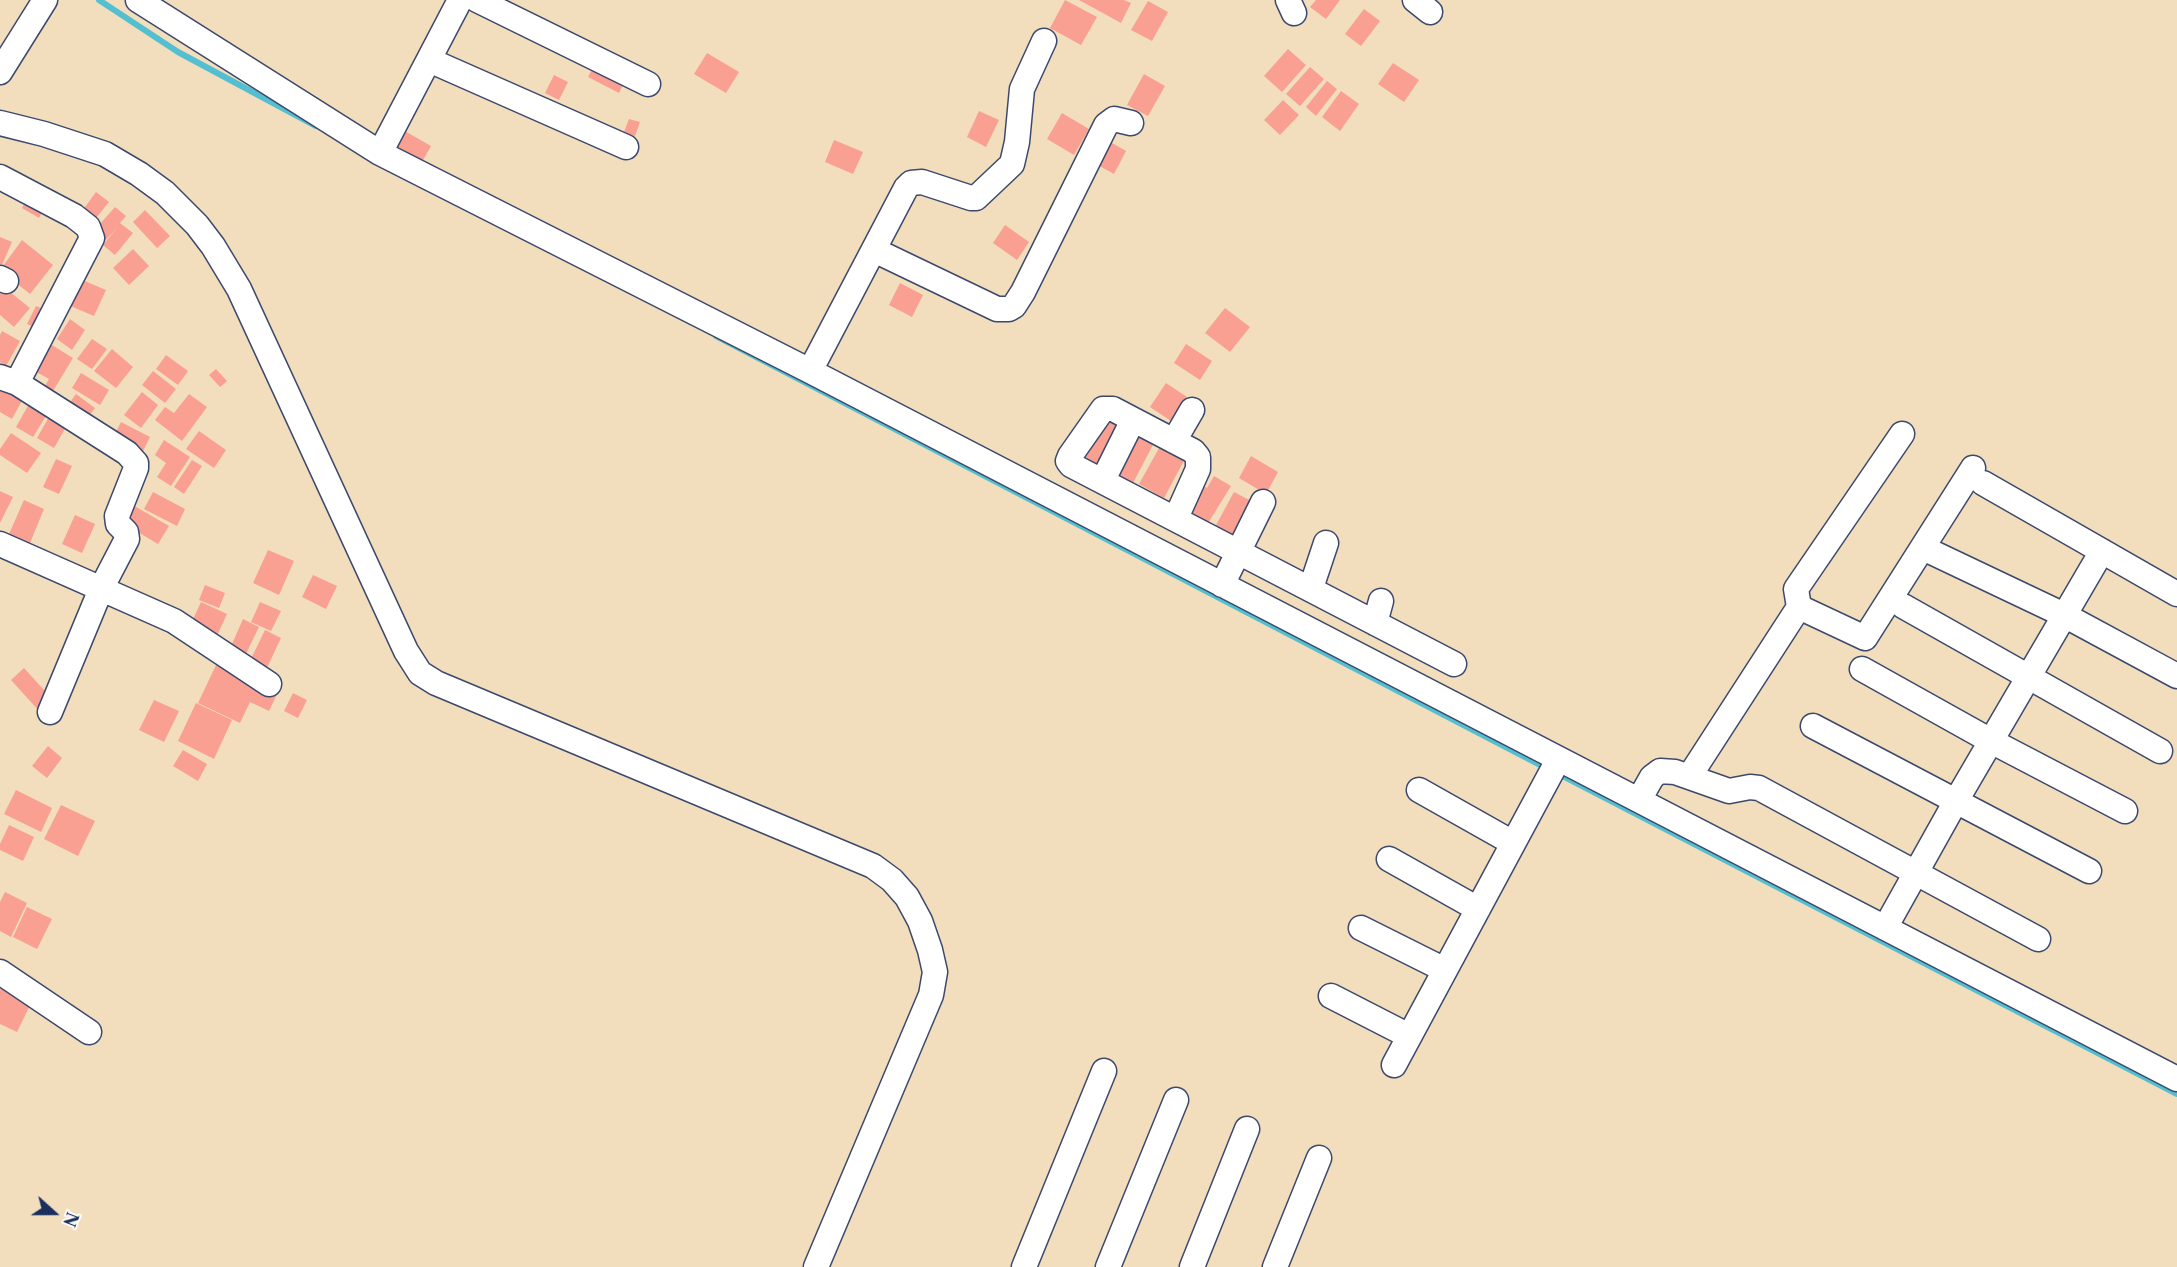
<!DOCTYPE html>
<html>
<head>
<meta charset="utf-8">
<style>
	body { margin:0 }
	#map { position:relative; width:2177px; height:1267px; overflow:hidden; background:#f2ddbd; font-family:"Libre Caslon Text",serif }
	canvas { display:block }
	.north { position:absolute; left:24px; top:1183px; width:60px; height:60px; -webkit-text-stroke:4px #fdfcf7; paint-order:stroke; rotate:111deg; font-size:16px; font-weight:700; line-height:24px; text-align:center; color:#1b2f5e }
	.north::after { content:''; display:block; margin:auto; width:21px; height:27px; background:#1b2f5e; clip-path:polygon(50% 0,100% 100%,50% 72%,0 100%) }
</style>
</head>
<body>
<div id="map">
<canvas width="2177" height="1267"></canvas>
<div class="north">N</div>
</div>
<script>
const c = document.querySelector('canvas').getContext('2d');
c.lineJoin = 'round';
const toPath = rows => new Path2D(rows.map(r => 'M' + r).join(''));
function strokePath(path, color, width, dash) { c.strokeStyle = color; c.lineWidth = width; c.lineCap = dash ? 'butt' : 'round'; c.setLineDash(dash || []); c.stroke(path); }
function paint(path, color) { c.fillStyle = color; c.fill(path, 'evenodd'); }
const stream = toPath([
	[99,0,178,52,316,126],
	[716,336,1548,769],
	[1557,773,2177,1094]
]);
const building = toPath([
	[1065,0,1097,17,1081,45,1050,28],
	[1079,0,1124,0,1131,3,1121,23],
	[1316,0,1340,0,1326,19,1310,7],
	[1148,1,1168,12,1152,41,1131,30],
	[1364,9,1380,21,1361,46,1345,34],
	[1288,49,1306,65,1282,92,1264,76],
	[707,53,739,72,726,93,694,74],
	[1393,63,1419,80,1404,102,1378,84],
	[595,64,625,80,619,93,588,77],
	[1310,67,1324,79,1300,106,1286,94],
	[1144,74,1165,86,1148,116,1127,105],
	[554,75,568,82,559,100,545,93],
	[1327,81,1337,89,1316,116,1306,107],
	[1341,91,1359,104,1340,131,1322,117],
	[1283,100,1299,115,1280,135,1264,120],
	[979,111,999,120,986,147,967,137],
	[1062,113,1089,129,1074,155,1047,139],
	[629,119,640,122,635,136,624,132],
	[403,130,431,146,422,162,394,145],
	[1105,139,1126,151,1114,174,1092,162],
	[834,140,863,152,853,174,825,162],
	[96,192,109,202,92,223,80,214],
	[27,199,44,209,39,218,22,208],
	[115,207,126,216,120,223,133,233,115,255,103,245,117,228,103,243,92,233],
	[145,210,170,236,157,248,133,222],
	[1005,225,1029,242,1017,260,993,243],
	[0,237,12,242,2,265,0,264],
	[22,240,53,265,30,294,0,270],
	[133,249,149,266,129,285,113,268],
	[80,279,106,290,94,316,68,305],
	[900,283,923,295,912,317,889,305],
	[5,288,30,308,14,327,0,315,0,294],
	[36,306,51,312,42,331,27,324],
	[1225,308,1250,327,1230,352,1205,333],
	[70,319,85,330,72,350,57,339],
	[2,331,20,341,6,366,0,362,0,335],
	[92,339,107,349,92,369,77,359],
	[47,342,73,358,53,391,45,386,49,379,31,369],
	[1186,344,1212,361,1200,380,1174,363],
	[112,349,133,367,116,388,94,371],
	[166,355,188,371,178,385,156,369],
	[216,369,227,381,220,387,209,375],
	[153,371,176,389,165,403,142,385],
	[81,373,109,390,100,405,72,388],
	[4,383,25,395,12,419,0,412,0,391],
	[1166,383,1187,397,1171,421,1150,407],
	[142,392,158,405,141,428,124,415],
	[76,394,95,408,84,422,66,408],
	[189,394,207,407,182,441,155,420,165,407,174,413],
	[33,397,51,408,33,437,16,427],
	[53,410,70,420,54,448,37,438],
	[1102,414,1128,429,1104,469,1078,453],
	[121,422,150,437,140,457,111,442],
	[199,431,226,450,214,468,186,449],
	[1141,431,1156,439,1132,485,1110,473],
	[11,433,41,453,27,473,0,455,0,449],
	[164,440,190,457,171,486,157,477,166,463,155,455],
	[1163,441,1187,455,1164,498,1139,484],
	[1251,456,1278,472,1266,494,1239,478],
	[56,459,72,466,59,494,43,487],
	[192,460,202,466,184,494,174,487],
	[1214,476,1231,486,1207,525,1182,510,1199,483,1207,488],
	[0,491,13,497,0,523],
	[153,492,185,509,177,526,144,509],
	[1234,492,1259,505,1240,541,1215,527],
	[24,500,44,509,30,543,9,534],
	[131,504,169,526,158,544,121,522],
	[75,515,95,524,82,553,62,544],
	[268,550,294,561,279,595,253,583],
	[313,575,337,586,326,609,302,597],
	[205,585,225,593,219,608,199,600],
	[201,602,227,614,214,642,188,630],
	[260,602,281,611,271,631,251,622],
	[243,619,259,627,243,660,228,653],
	[265,630,281,638,265,672,248,665],
	[217,663,278,692,269,711,250,702,240,723,198,703],
	[24,668,53,700,40,712,11,680],
	[293,693,307,700,298,718,284,711],
	[154,700,179,711,164,742,139,730],
	[196,703,232,720,214,759,178,741],
	[48,746,62,758,47,778,32,766],
	[183,750,207,764,198,781,173,766],
	[16,790,52,808,41,832,4,814],
	[61,805,95,821,78,856,44,839],
	[9,825,34,837,23,861,0,850,0,844],
	[5,892,27,903,11,937,0,931,0,902],
	[27,907,52,919,37,949,13,937],
	[5,980,35,995,17,1032,0,1024,0,990]
]);
const minor = toPath([
	[138,0,380,153,810,371,2177,1079],
	[477,0,648,84],
	[1288,0,1294,13],
	[1415,0,1430,12],
	[429,60,626,147],
	[0,72,45,0],
	[0,123,44,134,105,154,139,174,165,193,197,225,213,246,239,289,406,651,420,673,436,683,873,866,892,880,907,897,920,921,930,950,935,972,931,995,816,1267],
	[380,153,460,0],
	[0,177,74,216,88,227,92,238,17,383],
	[874,250,997,309,1009,309,1014,306,1023,292,1106,125,1114,119,1131,123],
	[0,278,6,281],
	[810,371,906,188,911,183,922,182,971,198,976,198,1012,164,1017,142,1022,89,1044,41],
	[0,377,17,383,127,453,136,463,136,468,117,516,118,524,126,532,127,539,101,589,50,712],
	[1174,441,1192,410],
	[1103,480,1133,420],
	[1983,483,2177,594],
	[1176,518,1198,469,1198,457,1193,451,1113,409,1103,409,1070,456,1068,461,1071,465,1454,664],
	[0,544,174,621,269,684],
	[1923,548,2064,615,2177,676],
	[1222,585,1263,502],
	[1311,588,1326,543],
	[1903,606,2160,751],
	[1799,607,1865,638,1973,468],
	[1375,623,1381,601],
	[1862,669,1991,741,2125,811],
	[1813,726,2089,871],
	[1689,777,1799,607,1796,589,1902,434],
	[1419,790,1513,843],
	[1639,800,1652,777,1660,771,1675,772,1729,791,1750,787,1759,788,2038,939],
	[1389,859,1478,909],
	[1361,928,1445,970],
	[1885,928,1956,801,2102,551],
	[0,972,89,1032],
	[1331,996,1409,1036],
	[1394,1065,1558,760],
	[1024,1267,1104,1071],
	[1108,1267,1176,1100],
	[1192,1267,1247,1129],
	[1275,1267,1319,1158]
]);
strokePath(stream, '#54bfd0', 6);
paint(building, '#f9a093');
strokePath(minor, '#3b496c', 27);
strokePath(minor, '#fff', 24);
</script>
</body>
</html>
